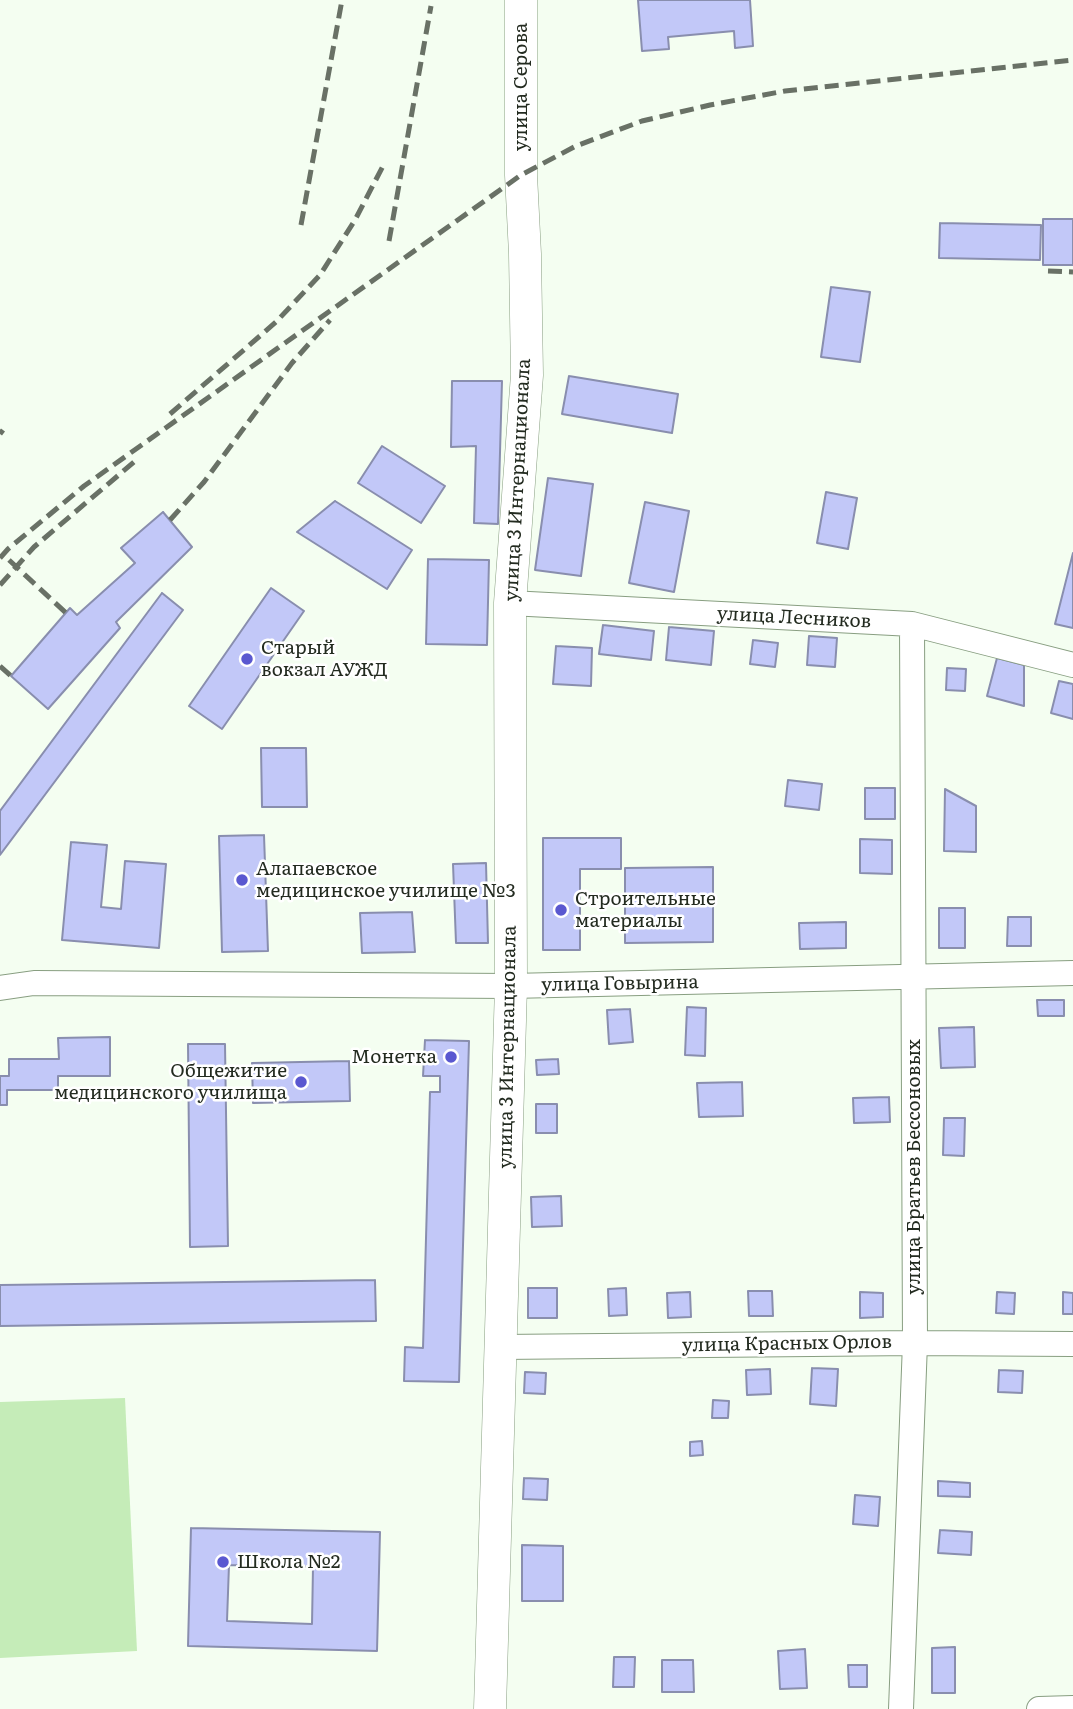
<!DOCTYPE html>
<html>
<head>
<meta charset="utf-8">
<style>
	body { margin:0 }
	canvas { display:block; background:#f4fef1 }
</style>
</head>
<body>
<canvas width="1073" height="1709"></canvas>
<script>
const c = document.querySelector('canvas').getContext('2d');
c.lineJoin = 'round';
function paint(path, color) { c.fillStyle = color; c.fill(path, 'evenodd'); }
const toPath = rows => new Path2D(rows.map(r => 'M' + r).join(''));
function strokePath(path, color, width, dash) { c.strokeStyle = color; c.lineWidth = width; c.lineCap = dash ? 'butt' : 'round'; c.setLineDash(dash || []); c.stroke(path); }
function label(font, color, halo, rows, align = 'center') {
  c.font = font + ' Literata,serif'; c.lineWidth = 5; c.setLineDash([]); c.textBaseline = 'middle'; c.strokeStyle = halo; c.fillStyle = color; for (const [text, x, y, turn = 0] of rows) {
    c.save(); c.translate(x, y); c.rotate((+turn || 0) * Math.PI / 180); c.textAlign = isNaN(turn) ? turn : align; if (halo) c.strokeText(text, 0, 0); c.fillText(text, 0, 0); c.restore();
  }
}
const green = toPath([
	[125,1398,137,1651,0,1658,0,1402]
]);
const building = toPath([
	[638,0,750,0,753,46,735,48,734,31,668,37,669,49,642,51,638,0],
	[1043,219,1073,219,1073,265,1043,265,1043,219],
	[940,223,1041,225,1040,260,939,258,940,223],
	[831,287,870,292,860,362,821,357,831,287],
	[569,376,678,394,672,433,562,414,569,376],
	[452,381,502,381,498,524,474,523,476,446,451,447,452,381],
	[382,446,445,486,421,523,358,483,382,446],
	[548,478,593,484,581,576,535,570,548,478],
	[826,492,857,498,848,549,817,543,826,492],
	[335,501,412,550,387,589,297,532,335,501],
	[645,502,689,511,674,592,629,583,645,502],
	[163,512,192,547,116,622,120,628,48,709,11,676,70,608,77,615,135,563,121,548,163,512],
	[1073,553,1073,628,1055,624,1073,553],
	[428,559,489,560,487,645,426,644,428,559],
	[271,588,304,611,222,729,189,706,271,588],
	[162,593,183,610,0,855,0,811,162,593],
	[603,625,654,631,651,660,599,654,603,625],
	[669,627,714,631,711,665,666,660,669,627],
	[809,636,837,638,835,667,807,665,809,636],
	[753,640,778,643,775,667,750,664,753,640],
	[556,646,592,648,591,686,553,684,556,646],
	[997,658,1024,665,1024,706,987,696,997,658],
	[947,668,966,669,965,691,946,690,947,668],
	[1059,681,1073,684,1073,719,1051,713,1059,681],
	[261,748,306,748,307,807,262,807,261,748],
	[788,780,822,784,819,810,785,806,788,780],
	[865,788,895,788,895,819,865,819,865,788],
	[945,789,976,806,976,852,944,851,945,789],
	[264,835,268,951,222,952,219,836,264,835],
	[543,838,621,838,621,869,580,869,580,950,543,950,543,838],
	[860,839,892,840,892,874,860,873,860,839],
	[71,842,107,845,101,907,121,909,125,861,166,864,159,948,62,940,71,842],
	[486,863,488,943,456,943,453,864,486,863],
	[713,867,713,942,625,943,625,868,713,867],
	[939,908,965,908,965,948,939,948,939,908],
	[412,912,415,952,362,953,360,913,412,912],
	[1008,917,1031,917,1031,946,1007,946,1008,917],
	[846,922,846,948,800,949,799,923,846,922],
	[1037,1000,1064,1000,1064,1016,1038,1016,1037,1000],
	[687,1007,706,1008,705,1056,685,1055,687,1007],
	[630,1009,633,1042,609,1044,607,1010,630,1009],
	[974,1027,975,1067,941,1068,939,1028,974,1027],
	[110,1037,110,1076,58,1076,58,1090,7,1090,7,1105,0,1105,0,1076,9,1076,9,1059,59,1059,58,1038,110,1037],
	[425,1040,469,1041,459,1382,404,1381,405,1347,423,1348,430,1092,440,1092,440,1076,423,1076,425,1040],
	[188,1044,225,1044,228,1246,190,1247,188,1044],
	[558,1059,559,1074,537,1075,536,1060,558,1059],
	[349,1061,350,1101,253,1103,252,1063,349,1061],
	[742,1082,743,1116,699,1117,697,1083,742,1082],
	[889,1097,890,1122,854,1123,853,1098,889,1097],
	[536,1104,557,1104,557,1133,536,1133,536,1104],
	[944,1118,965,1118,964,1156,943,1155,944,1118],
	[561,1196,562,1226,532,1227,531,1197,561,1196],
	[375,1280,376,1321,0,1326,0,1285,375,1280],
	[528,1288,557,1288,557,1318,528,1318,528,1288],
	[626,1288,627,1315,609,1316,608,1289,626,1288],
	[748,1291,772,1291,773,1316,749,1316,748,1291],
	[690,1292,691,1317,668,1318,667,1293,690,1292],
	[860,1292,883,1293,883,1317,860,1318,860,1292],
	[997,1292,1015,1293,1014,1314,996,1313,997,1292],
	[1063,1292,1073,1293,1073,1314,1063,1314,1063,1292],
	[812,1368,838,1369,836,1406,810,1404,812,1368],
	[770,1369,771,1394,747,1395,746,1370,770,1369],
	[999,1370,1023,1371,1022,1393,998,1392,999,1370],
	[525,1372,546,1373,545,1394,524,1393,525,1372],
	[713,1400,729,1401,728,1418,712,1418,713,1400],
	[702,1441,703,1455,690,1456,690,1442,702,1441],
	[524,1478,548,1479,547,1500,523,1499,524,1478],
	[938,1481,970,1483,970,1497,938,1496,938,1481],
	[855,1495,880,1497,878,1526,853,1524,855,1495],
	[191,1528,380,1532,377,1651,188,1646,191,1528],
	[229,1565,313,1567,312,1624,227,1621,229,1565],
	[940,1530,972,1532,971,1555,938,1553,940,1530],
	[522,1545,563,1546,563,1601,522,1601,522,1545],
	[955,1647,955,1693,932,1693,932,1648,955,1647],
	[805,1649,807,1688,780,1689,778,1651,805,1649],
	[614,1657,635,1657,634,1687,613,1687,614,1657],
	[662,1660,693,1660,694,1692,662,1692,662,1660],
	[848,1665,867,1665,867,1687,849,1687,848,1665]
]);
const minor = toPath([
	[510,603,912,624,1073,665],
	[0,988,34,983,511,986,1073,973],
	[500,1347,915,1343,1073,1344],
	[901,1709,915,1343,912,624],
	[1039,1709,1073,1708]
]);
const major = toPath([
	[490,1709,511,986,510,603,527,375,525,254,521,175,521,0]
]);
const rail = toPath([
	[301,225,342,0],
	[389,241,431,6],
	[1048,271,1073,272],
	[170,414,276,322,320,275,355,220,384,164],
	[0,434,3,430],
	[170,520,204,482,292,363,330,320],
	[0,558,8,549,84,486,521,175,576,146,642,121,710,105,785,91,1073,60],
	[9,560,66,613],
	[0,585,34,547,134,462],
	[0,666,11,676]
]);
const markers = [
	[247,659,7,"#5a58d0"],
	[242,880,7,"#5a58d0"],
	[561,910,7,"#5a58d0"],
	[451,1057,7,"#5a58d0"],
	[301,1082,7,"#5a58d0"],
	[223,1562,7,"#5a58d0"]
];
const streetNames = [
	["улица Серова",521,87,-90],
	["улица 3 Интернационала",518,480,-87],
	["улица Лесников",794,618,3],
	["улица Говырина",620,984,-1],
	["улица 3 Интернационала",508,1047,-89],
	["улица Братьев Бессоновых",914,1167,-90],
	["улица Красных Орлов",787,1344,-1]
];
const poiNames = [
	["Старый",261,648],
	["вокзал АУЖД",261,670],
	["Алапаевское",256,869],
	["медицинское училище №3",256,891],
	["Строительные",575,899],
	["материалы",575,921],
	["Монетка",437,1057,"right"],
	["Общежитие",287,1071,"right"],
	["медицинского училища",287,1093,"right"],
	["Школа №2",237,1562]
];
paint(green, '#c5ecb8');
paint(building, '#c2c8f8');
strokePath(building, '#898eae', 2);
strokePath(minor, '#889e81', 26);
strokePath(major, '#889e81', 33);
strokePath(minor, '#fff', 24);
strokePath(major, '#fff', 32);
strokePath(rail, '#697166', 5, [14, 7]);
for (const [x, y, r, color] of markers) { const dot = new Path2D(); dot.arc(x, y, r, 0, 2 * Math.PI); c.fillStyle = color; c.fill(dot); strokePath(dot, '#fff', 2.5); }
label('19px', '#232b20', '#fff', streetNames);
label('19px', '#232b20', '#fff', poiNames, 'left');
</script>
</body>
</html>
